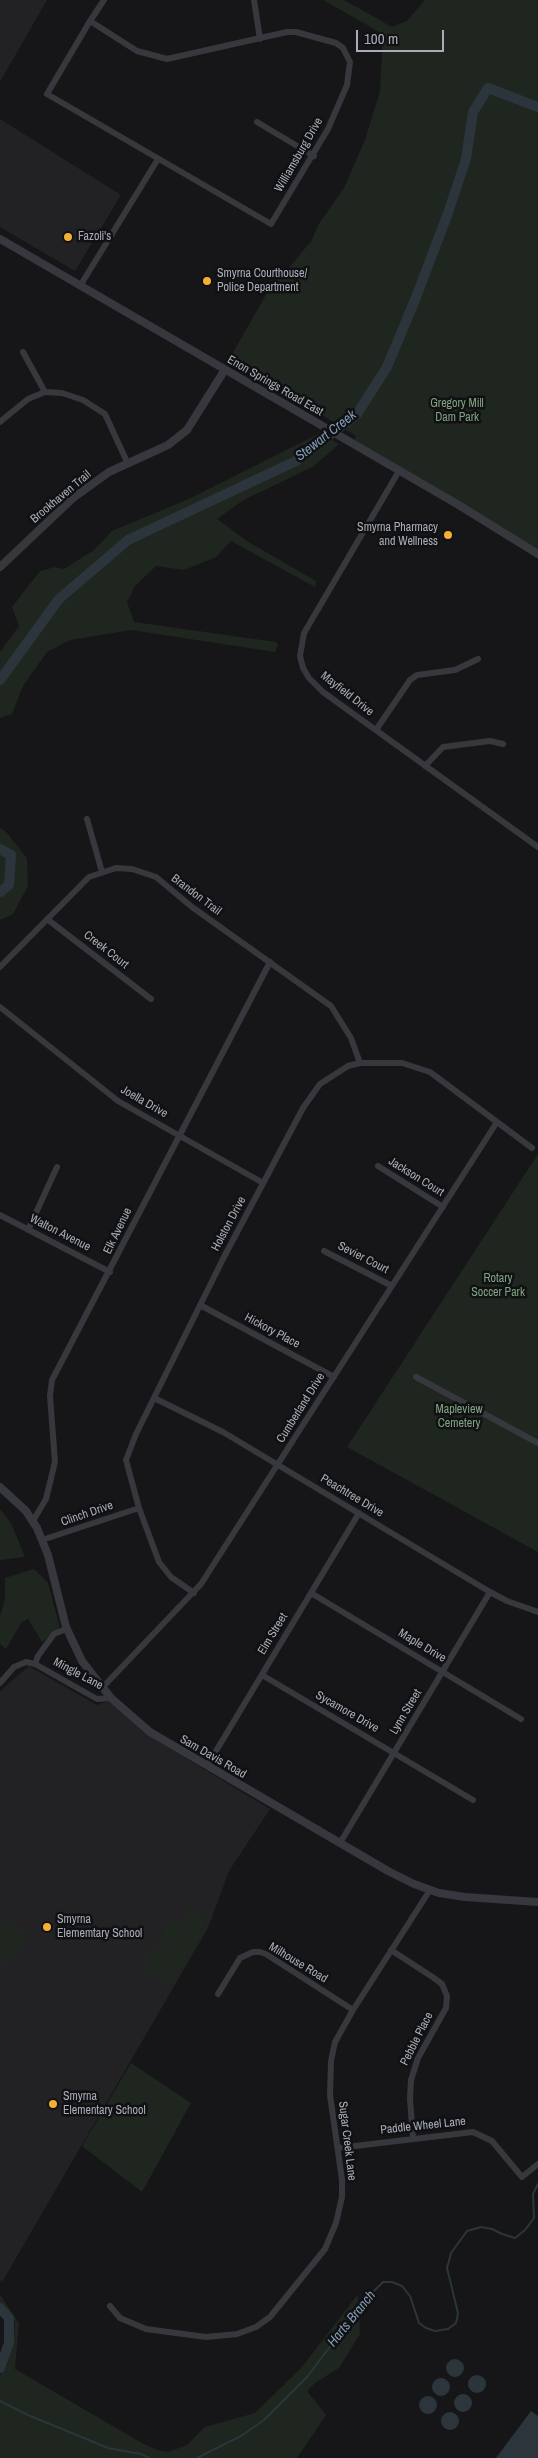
<!DOCTYPE html>
<html>
<head>
<meta charset="utf-8">
<style>
	body { margin:0 }
	#map { position:relative; width:538px; height:2458px; overflow:hidden; background:#161618; font-family:"Archivo Narrow",sans-serif }
	canvas { display:block }
	.scale { position:absolute; left:356px; top:30px; width:88px; height:22px; box-sizing:border-box; border:2px solid #a8adb8; border-top:0; padding-left:6px; font-size:15px; line-height:18px; white-space:nowrap; color:#a8adb8; -webkit-text-stroke:4px #111113; paint-order:stroke }
</style>
</head>
<body>
<div id="map">
<canvas width="538" height="2458"></canvas>
<div class="scale">100 m</div>
</div>
<script>
const c = document.querySelector('canvas').getContext('2d');
c.lineJoin = 'round';
function paint(path, color) { c.fillStyle = color; c.fill(path, 'evenodd'); }
const toPath = rows => new Path2D(rows.map(r => 'M' + r).join(''));
function strokePath(path, color, width, dash) { c.strokeStyle = color; c.lineWidth = width; c.lineCap = dash ? 'butt' : 'round'; c.setLineDash(dash || []); c.stroke(path); }
function label(font, color, halo, rows, align = 'center') {
  c.font = font + ' "Archivo Narrow",sans-serif'; c.lineWidth = 5; c.setLineDash([]); c.textBaseline = 'middle'; c.strokeStyle = halo; c.fillStyle = color; for (const [text, x, y, turn = 0] of rows) {
    c.save(); c.translate(x, y); c.rotate((+turn || 0) * Math.PI / 180); c.textAlign = isNaN(turn) ? turn : align; if (halo) c.strokeText(text, 0, 0); c.fillText(text, 0, 0); c.restore();
  }
}
const built = toPath([
	[0,0,47,0,0,82],
	[0,119,121,195,75,271,0,227],
	[29,1666,97,1705,108,1701,159,1742,270,1809,229,1871,208,1928,2,2282,0,2280,0,1691]
]);
const green = toPath([
	[323,0,344,0,392,27,407,21,425,0,538,0,538,554,352,444,356,436,264,379,232,354,275,279,287,270,312,240,318,225,344,188,365,140,380,91,383,34],
	[320,433,339,444,314,466,242,501,217,519,247,541,316,581,315,587,231,541,216,557,184,570,156,566,135,586,127,602,134,622,276,642,278,645,275,652,131,630,70,640,47,652,23,686,12,714,0,718,0,652,19,626,12,607,40,571,55,567,64,569,94,550,112,531,191,498],
	[0,828,6,832,27,858,28,886,13,914,0,920],
	[538,1154,538,1552,347,1447],
	[0,1509,11,1523,25,1557,0,1560],
	[34,1569,48,1583,60,1628,42,1642,28,1619,21,1623,6,1649,0,1644,0,1616,5,1599,5,1578],
	[190,1910,208,1922,172,1986,142,1969,164,1936,161,1934,170,1920,180,1926],
	[0,1917,27,1936,5,1966,0,1957],
	[131,2063,191,2103,142,2192,82,2146],
	[358,2294,360,2334,339,2368,315,2383,307,2391,326,2415,297,2458,0,2458,0,2375,7,2365,14,2337,15,2321,0,2302,0,2295,19,2323,15,2369,142,2443,157,2450,168,2452,187,2445,205,2427,255,2413,302,2367]
]);
const water = toPath([
	'446 2368a9 9 0 1 1 18 0a9 9 0 1 1-18 0Z',
	'468 2384a9 9 0 1 1 18 0a9 9 0 1 1-18 0Z',
	'432 2387a9 9 0 1 1 18 0a9 9 0 1 1-18 0Z',
	'454 2403a9 9 0 1 1 18 0a9 9 0 1 1-18 0Z',
	'419 2405a9 9 0 1 1 18 0a9 9 0 1 1-18 0Z',
	[531,2411,538,2416,538,2458,496,2458],
	'441 2421a9 9 0 1 1 18 0a9 9 0 1 1-18 0Z'
]);
const stream = toPath([
	[0,2401,28,2415,108,2448,141,2454,149,2458],
	[197,2458,241,2436,264,2420,307,2377,366,2299,383,2282,392,2282,402,2286,410,2296,419,2323,426,2328,435,2331,448,2329,456,2323,458,2313,447,2268,451,2253,467,2231,481,2227,492,2229,502,2234,515,2238,525,2230,534,2218,533,2194,538,2184]
]);
const river = toPath([
	[0,680,59,599,128,540,296,461,357,414,387,367,415,300,448,213,466,159,473,112,488,88,538,107],
	[0,849,11,855,9,885,0,892],
	[0,2308,9,2318,9,2343,0,2368]
]);
const minor = toPath([
	[254,0,260,39],
	[90,21,137,51,167,59,287,32,296,32,336,43,343,48,350,62,347,85,328,129,271,224,47,94,90,21,104,0],
	[257,122,314,156],
	[80,286,158,159],
	[23,352,45,392],
	[0,422,28,399,45,392,62,393,83,400,105,414,128,464],
	[399,471,304,633,300,656,303,668,309,678,323,692,538,847],
	[376,730,410,680,417,675,455,670,478,659],
	[425,766,443,747,490,741,503,744],
	[87,819,102,872],
	[47,919,151,999],
	[0,967,89,877,116,868,132,869,156,877,192,907,331,1006,351,1038,360,1063],
	[0,1007,118,1101,263,1183],
	[378,1166,443,1207],
	[0,1215,110,1272],
	[28,1230,57,1167],
	[324,1251,392,1286],
	[200,1305,334,1377],
	[416,1377,538,1443],
	[154,1398,223,1432,490,1592,507,1601,538,1612],
	[33,1521,46,1499,55,1462,50,1396,52,1380,270,962],
	[42,1540,139,1508],
	[194,1593,171,1577,159,1562,139,1508,126,1460,136,1434,224,1257,303,1108,320,1084,348,1066,360,1063,402,1063,430,1072,532,1148],
	[311,1593,521,1719],
	[35,1664,38,1656,54,1634,66,1629],
	[262,1675,473,1800],
	[0,1683,14,1667,26,1662,35,1664,97,1699,111,1698],
	[102,1688,201,1584,497,1122],
	[207,1766,359,1513],
	[340,1843,490,1592],
	[391,1950,434,1978,442,1984,447,1996,446,2008,418,2058,411,2080,410,2099,413,2138],
	[218,1994,240,1958,253,1952,260,1952,266,1954,353,2010],
	[338,2148,473,2132,492,2141,522,2177,538,2164],
	[110,2306,120,2318,146,2329,206,2337,237,2334,256,2327,270,2317,325,2249,336,2223,342,2197,342,2180,330,2095,331,2061,335,2042,353,2010,430,1890]
]);
const tertiary = toPath([
	[0,239,457,504,538,554],
	[0,567,73,498,109,472,168,445,187,430,224,371],
	[0,1487,26,1511,37,1528,48,1555,66,1627,82,1661,111,1698,150,1732,388,1871,414,1884,439,1893,465,1897,538,1902]
]);
const markers = [
	[68,237,5,"#f2b134"],
	[207,281,5,"#f2b134"],
	[448,535,5,"#f2b134"],
	[47,1927,5,"#f2b134"],
	[53,2104,5,"#f2b134"]
];
const streetNames = [
	["Williamsburg Drive",299,155,-60],
	["Enon Springs Road East",275,386,30],
	["Brookhaven Trail",61,497,-40],
	["Mayfield Drive",347,694,38],
	["Brandon Trail",196,895,37],
	["Creek Court",106,950,38],
	["Joella Drive",144,1102,30],
	["Jackson Court",416,1177,32],
	["Holston Drive",229,1224,-62],
	["Elk Avenue",118,1231,-64],
	["Walton Avenue",60,1233,27],
	["Sevier Court",363,1258,27],
	["Hickory Place",272,1331,28],
	["Cumberland Drive",301,1408,-58],
	["Peachtree Drive",352,1496,31],
	["Clinch Drive",87,1514,-19],
	["Elm Street",273,1634,-59],
	["Maple Drive",422,1646,31],
	["Mingle Lane",78,1674,28],
	["Sycamore Drive",347,1712,30],
	["Lynn Street",406,1712,-59],
	["Sam Davis Road",213,1757,30],
	["Milhouse Road",298,1963,31],
	["Pebble Place",417,2039,-63],
	["Paddle Wheel Lane",423,2126,-6],
	["Sugar Creek Lane",347,2141,83]
];
const poiNames = [
	["Fazoli's",78,237],
	["Smyrna Courthouse/",217,274],
	["Police Department",217,288],
	["Smyrna Pharmacy",438,528,"right"],
	["and Wellness",438,542,"right"],
	["Smyrna",57,1920],
	["Elememtary School",57,1934],
	["Smyrna",63,2097],
	["Elementary School",63,2111]
];
const parkNames = [
	["Gregory Mill",457,404],
	["Dam Park",457,418],
	["Rotary",498,1279],
	["Soccer Park",498,1293],
	["Mapleview",459,1410],
	["Cemetery",459,1424]
];
const waterNames = [
	["Stewart Creek",326,436,-38],
	["Harts Branch",352,2319,-51]
];
paint(built, '#222225');
paint(green, '#1e261f');
paint(water, '#2c353c');
strokePath(stream, '#2c353c', 2);
strokePath(river, '#2c353c', 10);
strokePath(minor, '#37383d', 6);
strokePath(tertiary, '#37383d', 8);
for (const [x, y, r, color] of markers) { const dot = new Path2D(); dot.arc(x, y, r, 0, 2 * Math.PI); c.fillStyle = color; c.fill(dot); strokePath(dot, '#111113', 2); }
label('12px', '#a8adb8', '#111113', streetNames);
label('12px', '#a8adb8', '#111113', poiNames, 'left');
label('12px', '#7fa381', '#111113', parkNames);
label('italic 14px', '#7f9bb3', '#111113', waterNames);
</script>
</body>
</html>
